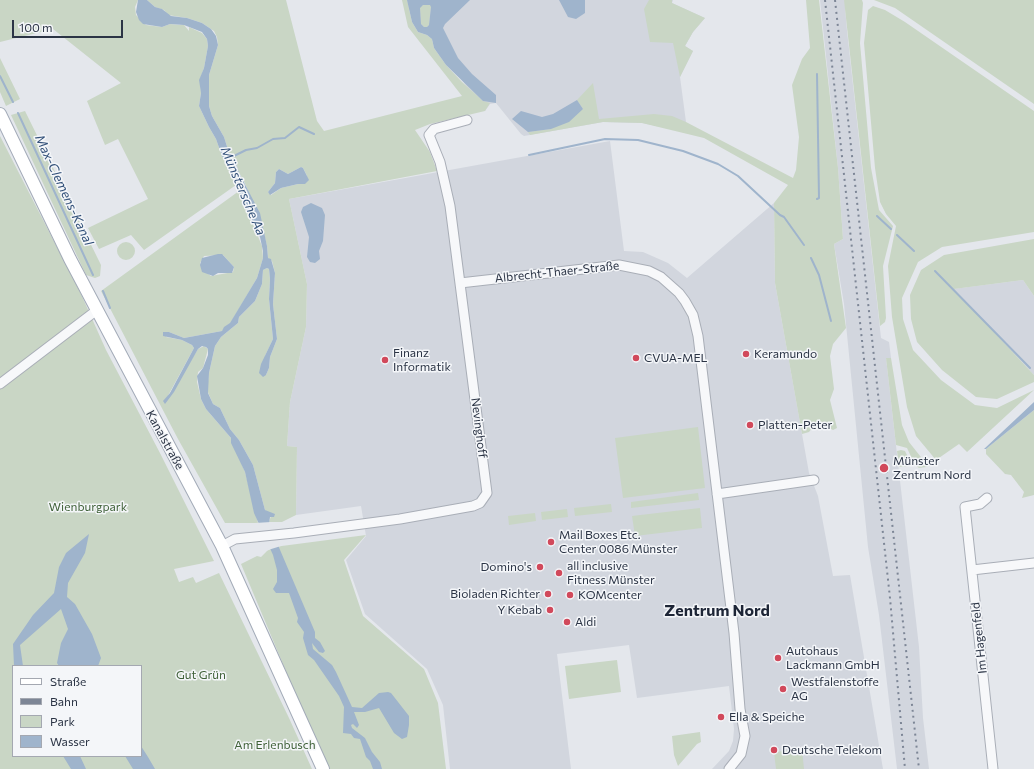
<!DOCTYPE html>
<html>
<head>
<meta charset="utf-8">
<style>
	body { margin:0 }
	#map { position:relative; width:1034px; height:769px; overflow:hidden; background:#e4e7ec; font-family:Commissioner,sans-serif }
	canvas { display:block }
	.legend { position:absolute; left:12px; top:665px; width:130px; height:92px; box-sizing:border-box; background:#f4f6f9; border:1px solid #a4a8b1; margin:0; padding:5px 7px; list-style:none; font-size:12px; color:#2b3445 }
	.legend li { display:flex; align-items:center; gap:8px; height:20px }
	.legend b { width:20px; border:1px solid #a4a8b1 }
	.scale { position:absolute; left:12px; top:20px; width:111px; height:18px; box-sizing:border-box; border:2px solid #2b3445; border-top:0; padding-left:5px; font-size:12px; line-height:14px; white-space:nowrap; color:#2b3445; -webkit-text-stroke:3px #f4f6f9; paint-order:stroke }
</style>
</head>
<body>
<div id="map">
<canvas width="1034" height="769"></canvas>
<ul class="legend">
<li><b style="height:5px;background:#fff"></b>Straße</li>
<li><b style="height:5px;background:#7d8696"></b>Bahn</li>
<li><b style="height:11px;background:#c9d6c5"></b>Park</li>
<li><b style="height:11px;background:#9fb4cc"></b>Wasser</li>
</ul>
<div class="scale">100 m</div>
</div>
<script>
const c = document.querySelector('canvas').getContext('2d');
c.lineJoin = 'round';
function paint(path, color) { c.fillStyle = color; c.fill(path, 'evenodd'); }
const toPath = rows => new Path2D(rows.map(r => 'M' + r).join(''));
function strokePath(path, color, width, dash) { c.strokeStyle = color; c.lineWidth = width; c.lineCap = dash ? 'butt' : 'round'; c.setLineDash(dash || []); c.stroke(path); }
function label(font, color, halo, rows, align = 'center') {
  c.font = font + ' Commissioner,sans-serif'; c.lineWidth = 3; c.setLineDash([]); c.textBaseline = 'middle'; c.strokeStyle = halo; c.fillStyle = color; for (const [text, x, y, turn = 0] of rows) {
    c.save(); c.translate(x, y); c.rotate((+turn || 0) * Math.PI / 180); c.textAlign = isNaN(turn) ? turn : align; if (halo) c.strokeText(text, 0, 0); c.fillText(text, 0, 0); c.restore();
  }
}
const built = toPath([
	[402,0,673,0,672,3,705,18,693,32,685,46,693,51,680,77,686,122,684,132,642,123,603,122,524,136,521,134,496,103,490,104,485,111],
	[820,0,850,0,845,7,847,31,881,338,889,342,891,358,886,358,919,647,923,718,929,769,897,769,879,615,868,547,844,304,834,244,843,239,838,168],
	[610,141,624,251,643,252,668,263,687,278,774,203,775,283,809,473,818,496,833,576,850,575,883,769,712,769,729,751,733,741,734,729,729,686,637,698,629,645,557,654,571,769,450,769,443,705,427,669,365,614,346,560,366,536,361,506,296,515,297,447,287,446,290,402,306,327,307,284,289,199],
	[1023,280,1034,296,1034,375,953,289]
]);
const green = toPath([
	[0,0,138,0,135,7,136,15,146,25,162,27,170,24,180,25,184,25,189,31,189,27,202,33,207,39,208,46,204,68,200,79,201,93,199,106,209,127,216,139,222,156,231,170,236,185,144,250,131,235,99,249,88,228,148,199,118,139,105,145,87,101,121,83,53,29,0,42],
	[147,0,286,0,317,121,324,131,462,96,408,27,402,0,407,0,412,22,418,32,427,35,432,39,434,48,446,65,462,82,483,101,490,103,485,111,430,124,415,130,430,152,437,171,289,199,307,284,306,327,290,402,287,446,297,447,296,515,282,522,269,522,271,516,265,510,253,465,239,440,230,429,220,408,213,404,207,390,209,373,215,346,221,337,238,323,239,317,255,301,262,284,263,270,267,268,269,269,270,279,269,299,273,339,265,356,266,375,269,368,270,357,277,339,273,304,275,273,272,261,268,258,267,246,258,209,254,205,243,179,239,173,236,164,230,156,224,137,212,116,209,106,209,75,218,45,217,37,214,31,202,23,187,18,168,15,164,10,155,7],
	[301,167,303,168,307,176,298,184,281,188,271,195,268,192,275,183,276,172,279,169,288,174],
	[649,0,672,0,672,3,705,18,693,32,685,46,693,51,680,77,673,43,650,42,644,9],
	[806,0,819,0,838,168,843,239,834,244,846,328,833,344,830,356,834,389,830,400,837,428,833,430,826,426,820,425,813,427,809,432,802,434,775,283,774,203,788,185,704,138,642,123,603,122,530,135,528,132,551,129,583,109,577,100,593,83,599,119,654,114,672,116,686,122,793,178,796,170,799,137,792,85,802,59,810,48],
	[844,0,862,0,863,3,860,43,871,168,879,210,893,226,883,266,886,318,885,322,880,326],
	[874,0,1034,0,1034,104,895,8],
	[423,5,431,5,431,7,429,25,427,27,424,27,421,24,420,7],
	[873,6,885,10,905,22,1034,111,1034,232,942,247,918,262,902,298,903,319,913,350,941,380,975,405,997,408,1034,390,967,452,959,444,936,460,916,436,907,407,892,317,888,266,896,226,886,214,880,202,875,168,864,43,868,10],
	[0,58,20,99,6,106,0,92],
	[25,111,101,265,100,276,95,278,86,275,11,115],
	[0,136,81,294,106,350,161,455,214,561,174,569,179,582,193,577,196,583,219,573,289,718,312,769,0,769],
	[13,666,141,666,141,756,13,756],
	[239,191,262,246,263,258,257,278,230,324,222,331,184,338,169,332,166,337,182,340,192,345,194,348,164,403,198,349,204,346,208,349,203,368,198,372,197,382,201,399,206,409,231,438,245,472,258,523,225,523,178,439,101,291],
	[223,255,234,267,233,272,211,276,207,273,200,263,204,256],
	[1034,239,1034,296,1023,280,954,289,1034,375,1034,382,997,399,976,397,942,370,917,342,911,319,910,295,921,270,944,255],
	'117 251a9 9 0 1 1 18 0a9 9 0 1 1-18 0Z',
	[886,358,891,358,902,425,909,442,928,466,926,467,919,468,915,465,907,448,896,445],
	[1034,410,1034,495,1022,498,1024,492,1011,475,1005,474,986,454,986,449],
	[698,427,705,488,623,498,615,438],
	[901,450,905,451,907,455,910,466,899,467,897,451],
	[698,493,699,500,631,508,631,502],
	[611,504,612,512,575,516,574,508],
	[700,508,702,528,635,536,632,516],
	[567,509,568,517,542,520,541,512],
	[535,513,536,521,509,525,508,516],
	[366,535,344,560,363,616,424,669,438,703,446,769,327,769,241,564,257,556,261,557,267,551,274,547],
	[617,660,621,692,569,699,565,666],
	[700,732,701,742,697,744,678,766,674,755,672,736],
	[802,749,804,769,776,769,774,752]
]);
const water = toPath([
	[138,0,147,0,155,7,162,9,171,16,187,18,202,23,211,29,216,36,218,45,209,75,209,106,212,116,224,137,230,156,236,164,239,173,260,213,267,246,268,258,271,259,275,273,273,304,277,339,270,357,269,368,266,375,263,377,259,373,261,364,273,339,269,299,270,279,269,269,267,268,263,270,262,284,255,301,239,317,238,323,221,337,215,346,209,373,208,393,213,404,220,408,230,429,239,440,253,465,265,510,275,514,274,517,270,517,269,524,315,632,315,638,320,642,325,651,323,653,319,652,312,643,313,649,332,665,336,672,352,707,362,708,379,693,388,692,391,693,409,716,409,725,407,737,402,739,394,733,379,708,365,712,354,712,359,725,357,728,353,724,351,725,352,728,365,738,372,752,380,762,382,769,373,769,370,761,366,757,360,739,354,738,351,734,343,733,344,707,339,696,314,660,308,655,303,638,304,632,297,622,298,618,289,593,276,593,273,589,277,582,277,570,273,555,254,513,245,472,231,443,231,438,206,409,201,399,197,376,203,368,208,355,208,349,206,347,202,346,198,349,174,392,165,404,163,401,170,393,194,348,192,345,182,340,163,336,163,332,169,332,184,338,222,331,224,327,230,323,257,278,263,258,263,251,260,237,236,185,234,174,222,156,216,139,209,127,199,106,201,93,199,80,204,68,208,46,207,39,202,32,184,25,170,24,162,27,143,24,139,20,136,12],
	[407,0,470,0,445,24,443,28,458,58,472,74,496,95,496,103,483,101,446,65,434,48,432,39,427,35,418,32,412,22],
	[423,5,430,5,431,7,429,25,427,27,424,27,421,24,420,8],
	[559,0,585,0,585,13,576,19,568,17],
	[577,100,583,109,569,122,551,129,528,132,512,119,521,111,542,117,553,114],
	[301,167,303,168,309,180,305,184,298,184,281,188,270,195,268,192,275,183,276,172,279,169,288,174],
	[311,203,322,208,325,215,323,241,319,251,320,259,315,263,310,262,307,257,309,237,301,212,303,207],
	[218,254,222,254,234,267,232,273,218,273,213,276,202,272,200,265,202,258],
	[1034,402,1034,410,986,449,984,449],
	[89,534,85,553,68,583,67,597,75,604,92,634,101,658,98,666,59,666,57,663,61,643,68,629,61,609,20,645,23,666,14,666,13,644,33,615,54,593,59,567,66,553],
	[141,746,148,757,155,769,133,769,125,756,141,756],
	[63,756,80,756,86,769,71,769]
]);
const pier = toPath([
	[271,522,281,546,268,550,255,523]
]);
const stream = toPath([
	[0,76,13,102],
	[18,113,93,275],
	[529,155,605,139,638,140,683,151,718,164,738,176,780,215,784,217,804,245],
	[230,158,246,150,257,148,273,139,285,138,299,127,314,134],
	[817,199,819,198,817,74],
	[877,216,891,229],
	[897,235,914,251],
	[811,258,819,275,831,321],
	[935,271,1030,368],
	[103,291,110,308]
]);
const minor = toPath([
	[460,283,619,265,649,271,661,277,679,293,685,301,693,315,698,336,734,633,740,709,745,736,741,754,729,769],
	[0,384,97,310],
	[717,494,814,480],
	[987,498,980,504,965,507,993,769],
	[222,546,235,539,294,533,400,519,473,506,480,503,487,493,450,206,440,162,429,135,434,129,467,120],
	[972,570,1034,563]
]);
const major = toPath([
	[0,114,70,259,222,546,323,769]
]);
const rail = toPath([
	[825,0,890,598,905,769],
	[835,0,919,769]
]);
const markers = [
	[746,354,4,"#d1495b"],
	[636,358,4,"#d1495b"],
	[385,360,4,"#d1495b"],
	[750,425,4,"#d1495b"],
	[884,468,5,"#d1495b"],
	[551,542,4,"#d1495b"],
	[540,567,4,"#d1495b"],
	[559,573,4,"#d1495b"],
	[548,594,4,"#d1495b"],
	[570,595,4,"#d1495b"],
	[550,610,4,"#d1495b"],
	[567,622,4,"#d1495b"],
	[778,658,4,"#d1495b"],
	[783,689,4,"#d1495b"],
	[721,717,4,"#d1495b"],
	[774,750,4,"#d1495b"]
];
const streetNames = [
	["Albrecht-Thaer-Straße",557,272,-6],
	["Nevinghoff",479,428,83],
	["Kanalstraße",165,440,61],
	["Im Hagenfeld",979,638,-96]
];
const poiNames = [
	["Finanz",393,353],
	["Informatik",393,367],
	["Keramundo",754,354],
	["CVUA-MEL",644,358],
	["Platten-Peter",758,425],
	["Münster",893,461],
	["Zentrum Nord",893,475],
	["Mail Boxes Etc.",559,535],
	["Center 0086 Münster",559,549],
	["all inclusive",567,566],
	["Fitness Münster",567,580],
	["Domino's",532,567,"right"],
	["Bioladen Richter",540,594,"right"],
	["KOMcenter",578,595],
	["Y Kebab",542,610,"right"],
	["Aldi",575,622],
	["Autohaus",786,651],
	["Lackmann GmbH",786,665],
	["Westfalenstoffe",791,682],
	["AG",791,696],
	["Ella & Speiche",729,717],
	["Deutsche Telekom",782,750]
];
const parkNames = [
	["Wienburgpark",88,507],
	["Gut Grün",201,675],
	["Am Erlenbusch",275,745]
];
const waterNames = [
	["Max-Clemens-Kanal",64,190,65],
	["Münstersche Aa",243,191,67]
];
const districtNames = [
	["Zentrum Nord",717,611]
];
paint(built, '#d2d6de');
paint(green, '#c9d6c5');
paint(water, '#9fb4cc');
paint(pier, '#e4e7ec');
strokePath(stream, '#9fb4cc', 2);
strokePath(minor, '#a9aeb7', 11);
strokePath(major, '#a3abb8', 14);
strokePath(minor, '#f7f8fa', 9);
strokePath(major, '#fff', 12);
strokePath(rail, '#7d8696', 2, [2, 4]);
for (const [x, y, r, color] of markers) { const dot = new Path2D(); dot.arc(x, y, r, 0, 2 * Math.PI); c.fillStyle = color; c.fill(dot); strokePath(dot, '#f4f6f9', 1.5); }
label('12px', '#2b3445', '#f4f6f9', streetNames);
label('12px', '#2b3445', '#f4f6f9', poiNames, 'left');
label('12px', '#3f6138', '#f4f6f9', parkNames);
label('italic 13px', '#34527a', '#f4f6f9', waterNames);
label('bold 16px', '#1d2536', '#f4f6f9', districtNames);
</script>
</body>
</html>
